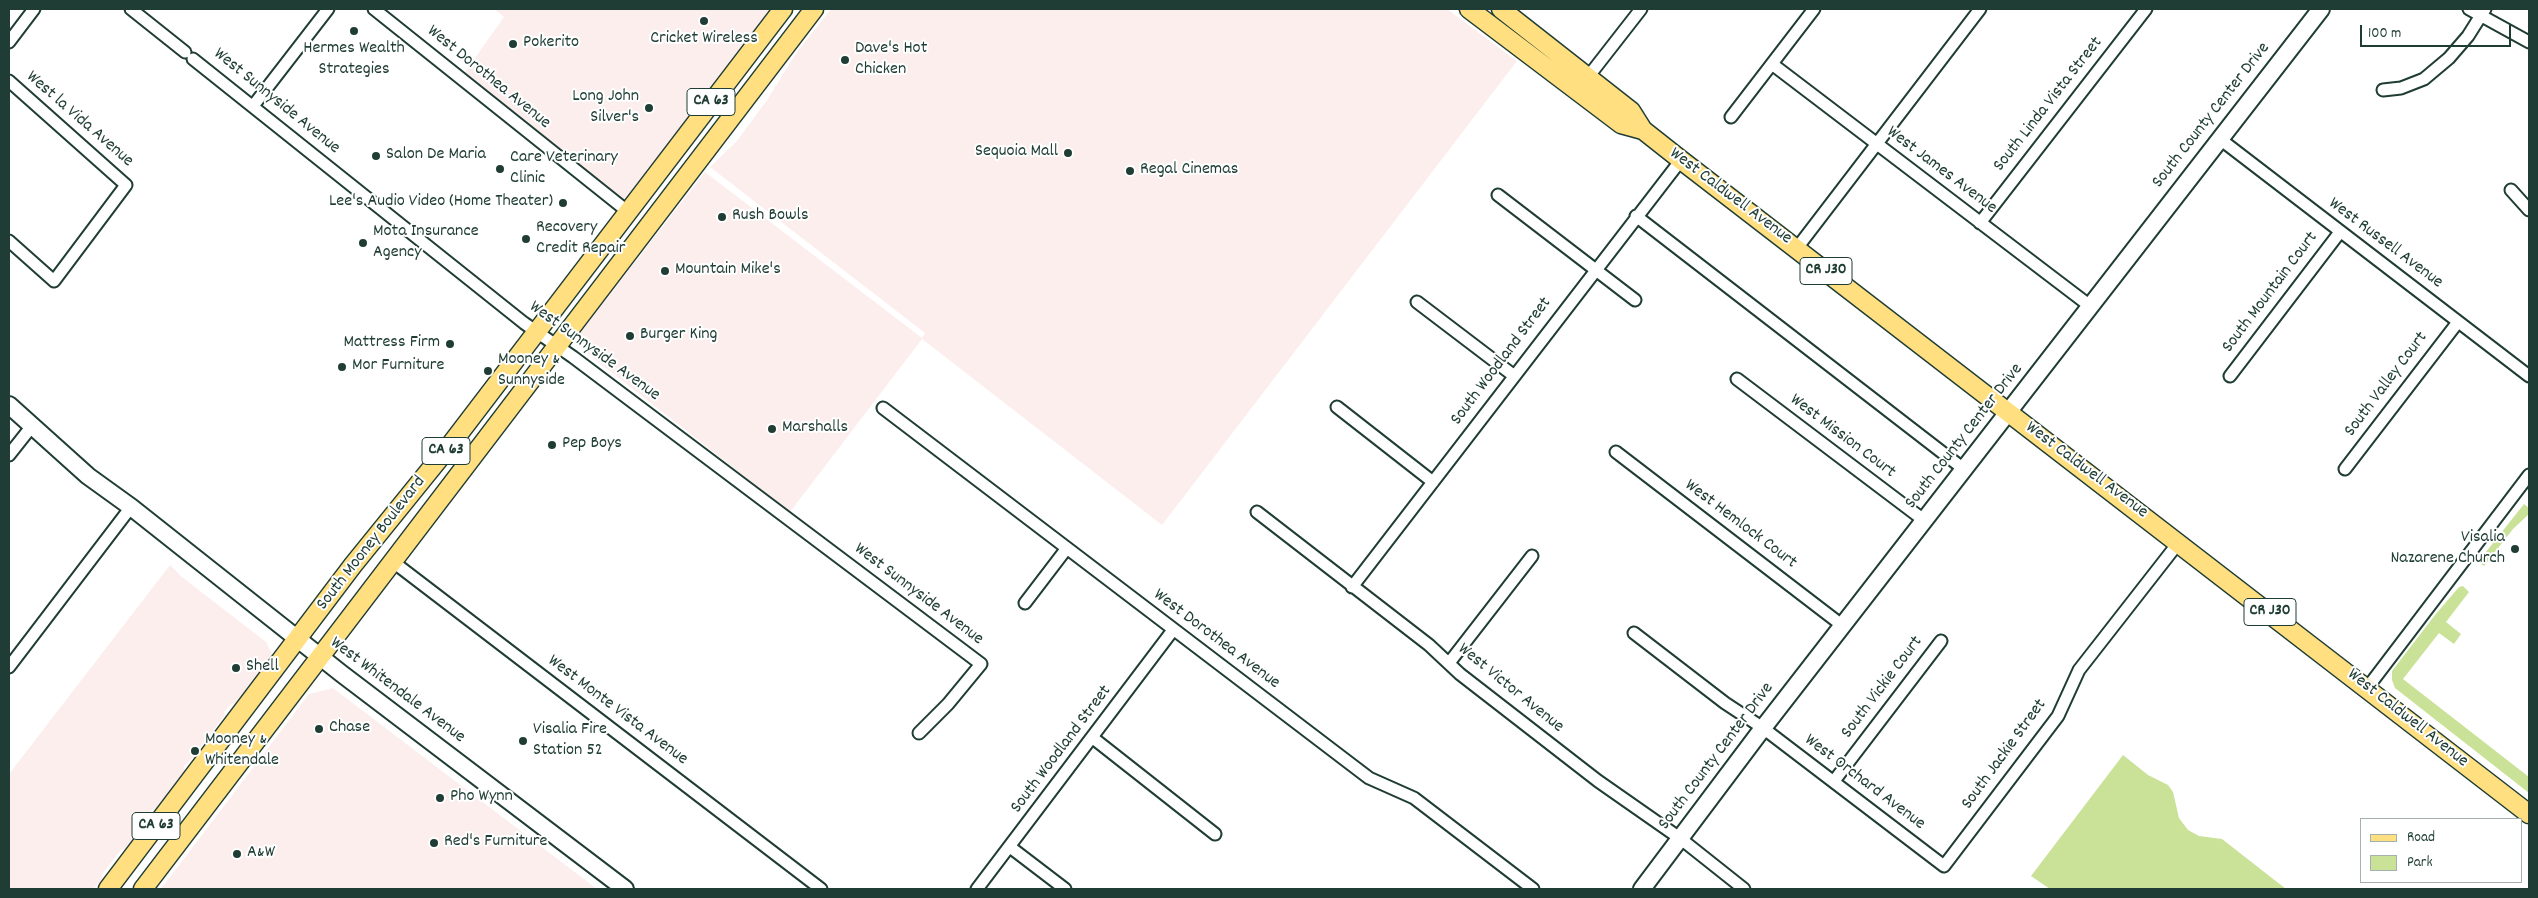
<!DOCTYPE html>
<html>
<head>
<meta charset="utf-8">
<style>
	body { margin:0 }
	#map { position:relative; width:2538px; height:898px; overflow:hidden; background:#fff; font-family:Dekko,sans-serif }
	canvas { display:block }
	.frame { position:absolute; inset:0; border:10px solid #1f3d34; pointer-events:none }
	.legend { position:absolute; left:2360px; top:818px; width:162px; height:65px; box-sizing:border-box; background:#fff; border:1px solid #a5b1ae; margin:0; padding:6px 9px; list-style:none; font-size:15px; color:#1f3d34 }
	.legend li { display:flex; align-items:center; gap:10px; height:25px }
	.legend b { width:25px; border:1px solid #a5b1ae }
	.scale { position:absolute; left:2360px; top:25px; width:151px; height:22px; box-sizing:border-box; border:2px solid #1f3d34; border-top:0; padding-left:6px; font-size:15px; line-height:18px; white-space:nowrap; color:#1f3d34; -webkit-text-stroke:4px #fff; paint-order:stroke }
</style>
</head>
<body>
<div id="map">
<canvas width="2538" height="898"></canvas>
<div class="frame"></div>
<ul class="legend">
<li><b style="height:6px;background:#ffdf80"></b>Road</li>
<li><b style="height:14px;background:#c9e298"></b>Park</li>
</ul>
<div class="scale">100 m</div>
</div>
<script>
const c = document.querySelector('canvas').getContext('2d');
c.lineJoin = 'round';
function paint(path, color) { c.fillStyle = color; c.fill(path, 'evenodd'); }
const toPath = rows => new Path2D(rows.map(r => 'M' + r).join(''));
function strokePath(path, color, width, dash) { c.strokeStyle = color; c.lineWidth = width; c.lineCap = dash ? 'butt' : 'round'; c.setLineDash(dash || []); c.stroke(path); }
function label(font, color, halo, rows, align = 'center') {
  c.font = font + ' Dekko,sans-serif'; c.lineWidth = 4; c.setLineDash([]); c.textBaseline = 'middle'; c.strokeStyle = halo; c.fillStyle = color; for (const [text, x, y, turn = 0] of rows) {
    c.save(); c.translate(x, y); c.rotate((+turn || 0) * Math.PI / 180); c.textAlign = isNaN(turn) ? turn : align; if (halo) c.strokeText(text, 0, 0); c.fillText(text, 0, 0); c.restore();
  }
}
const built = toPath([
	[494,9,771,9,625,201,465,72,504,17],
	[831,9,1447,9,1517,61,1162,525,922,339,790,512,582,349,580,333,705,172,922,338,925,333,710,167,736,142,767,100,797,52],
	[170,565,182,577,266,642,272,654,270,661,237,703,231,704,224,712,225,715,199,749,198,753,184,766,185,771,155,810,150,811,145,819,145,824,125,849,121,850,102,874,102,879,94,889,9,889,9,774],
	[333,688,597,889,161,889,309,694]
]);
const green = toPath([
	[2524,504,2529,508,2529,514,2513,529,2484,566,2478,562],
	[2463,586,2469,592,2446,622,2461,634,2454,644,2439,633,2403,679,2529,777,2529,793,2395,688,2392,680,2392,671,2435,615,2459,587],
	[2123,755,2148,775,2168,785,2173,792,2179,818,2188,830,2199,836,2222,839,2286,889,2050,889,2031,876]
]);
const street = toPath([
	[131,9,185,52],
	[374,9,627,211],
	[2469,9,2529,42],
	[9,42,34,9],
	[193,59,524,323,573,357,981,664,948,704,919,733],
	[1772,64,2090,306],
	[1588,77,1641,9],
	[9,81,126,185,54,281,9,241],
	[2383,90,2401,88,2424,79,2449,58,2468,36,2485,9],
	[253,106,328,9],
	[1731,117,1814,9],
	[2220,139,2529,376],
	[2511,190,2529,210],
	[1498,195,1635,300],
	[1636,216,1965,470],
	[1980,223,2146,9],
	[1797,248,1980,9],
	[1417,302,1513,375],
	[2230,376,2340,232],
	[1737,379,1925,521],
	[1337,407,1433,482],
	[883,408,1369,778,1414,798,1533,889],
	[1616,452,1843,626],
	[9,455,32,426],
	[2345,469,2458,322],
	[1257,512,1429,645,1460,674,1598,781,1681,839,1744,889],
	[392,561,821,889],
	[1352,587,1681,160],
	[1025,603,1067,548],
	[1634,633,1725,703,1763,728,1944,866,2058,716,2079,670,2179,542],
	[1449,663,1532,556],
	[9,667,131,507],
	[2368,687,2529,475],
	[1093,738,1215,834],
	[1834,781,1941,641],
	[1010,847,1065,889],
	[977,889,1173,630]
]);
const secondary = toPath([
	[9,405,88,476,131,507,342,674,625,889],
	[1642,889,1763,728,2321,9]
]);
const primary = toPath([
	[1469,9,1621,124,1643,130],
	[1501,9,1631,111,1643,130,1681,160,2529,814],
	[108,889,353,565,451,444,783,9],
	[143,889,814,9]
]);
const markers = [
	[704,21,5,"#1f3d34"],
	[354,31,5,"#1f3d34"],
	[513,44,5,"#1f3d34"],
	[845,60,5,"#1f3d34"],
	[649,108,5,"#1f3d34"],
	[1068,153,5,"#1f3d34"],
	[376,156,5,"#1f3d34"],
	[500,169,5,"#1f3d34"],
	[1130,171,5,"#1f3d34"],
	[563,203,5,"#1f3d34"],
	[722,217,5,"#1f3d34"],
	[526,239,5,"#1f3d34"],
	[363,243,5,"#1f3d34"],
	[665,271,5,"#1f3d34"],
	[630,336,5,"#1f3d34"],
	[450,344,5,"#1f3d34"],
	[342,367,5,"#1f3d34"],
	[488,371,5,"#1f3d34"],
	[772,429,5,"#1f3d34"],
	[552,445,5,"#1f3d34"],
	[2515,549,5,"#1f3d34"],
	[236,668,5,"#1f3d34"],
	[319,729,5,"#1f3d34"],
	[523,741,5,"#1f3d34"],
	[195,751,5,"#1f3d34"],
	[440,798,5,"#1f3d34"],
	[434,843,5,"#1f3d34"],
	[237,854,5,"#1f3d34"]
];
const shields = [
	[711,102,48],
	[1826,271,52],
	[446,451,48],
	[2270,612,52],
	[156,826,48]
];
const shieldNames = [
	["CA 63",711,102],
	["CR J30",1826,271],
	["CA 63",446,451],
	["CR J30",2270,612],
	["CA 63",156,826]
];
const poiNames = [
	["Cricket Wireless",704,40,"center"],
	["Pokerito",523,44],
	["Hermes Wealth",354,50,"center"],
	["Strategies",354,71,"center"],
	["Dave's Hot",855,50],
	["Chicken",855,71],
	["Long John",639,98,"right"],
	["Silver's",639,119,"right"],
	["Sequoia Mall",1058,153,"right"],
	["Salon De Maria",386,156],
	["Care Veterinary",510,159],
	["Clinic",510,180],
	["Regal Cinemas",1140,171],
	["Lee's Audio Video (Home Theater)",553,203,"right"],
	["Rush Bowls",732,217],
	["Recovery",536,229],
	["Credit Repair",536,250],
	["Mota Insurance",373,233],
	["Agency",373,254],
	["Mountain Mike's",675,271],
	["Burger King",640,336],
	["Mattress Firm",440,344,"right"],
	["Mooney &",498,361],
	["Sunnyside",498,382],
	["Mor Furniture",352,367],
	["Marshalls",782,429],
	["Pep Boys",562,445],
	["Visalia",2505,539,"right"],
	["Nazarene Church",2505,560,"right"],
	["Shell",246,668],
	["Chase",329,729],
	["Visalia Fire",533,731],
	["Station 52",533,752],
	["Mooney &",205,741],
	["Whitendale",205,762],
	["Pho Wynn",450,798],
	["Red's Furniture",444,843],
	["A&W",247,854]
];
const streetNames = [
	["West Dorothea Avenue",488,78,39],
	["West Sunnyside Avenue",276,102,39],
	["South Linda Vista Street",2049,105,-52],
	["South County Center Drive",2212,116,-52],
	["West la Vida Avenue",79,120,41],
	["West James Avenue",1941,171,37],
	["West Caldwell Avenue",1730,197,37],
	["West Russell Avenue",2385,244,37],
	["South Mountain Court",2271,293,-53],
	["West Sunnyside Avenue",594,352,36],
	["South Woodland Street",1502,362,-53],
	["South Valley Court",2387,385,-53],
	["West Mission Court",1842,437,37],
	["South County Center Drive",1965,437,-52],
	["West Caldwell Avenue",2086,471,37],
	["West Hemlock Court",1740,525,37],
	["South Mooney Boulevard",372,544,-52],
	["West Sunnyside Avenue",918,595,37],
	["West Dorothea Avenue",1216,640,37],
	["South Vickie Court",1883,688,-53],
	["West Victor Avenue",1510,689,39],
	["West Whitendale Avenue",397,691,37],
	["West Monte Vista Avenue",617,711,37],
	["West Caldwell Avenue",2407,719,38],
	["South Woodland Street",1062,750,-53],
	["South Jackie Street",2005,755,-54],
	["South County Center Drive",1717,757,-53],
	["West Orchard Avenue",1864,783,37]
];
paint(built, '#fdeeee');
paint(green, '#c9e298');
strokePath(street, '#1f3d34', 15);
strokePath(secondary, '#1f3d34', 20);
strokePath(primary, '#1f3d34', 21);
strokePath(street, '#fff', 11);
strokePath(secondary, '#fff', 16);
strokePath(primary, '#ffdf80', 18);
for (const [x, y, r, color] of markers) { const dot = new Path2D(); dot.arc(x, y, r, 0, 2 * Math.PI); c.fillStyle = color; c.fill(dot); strokePath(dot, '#fff', 2); }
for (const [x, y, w] of shields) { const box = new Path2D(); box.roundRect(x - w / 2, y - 13.5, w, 27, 4); c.fillStyle = '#fff'; c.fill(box); strokePath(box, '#1f3d34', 1); }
label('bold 16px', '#1f3d34', null, shieldNames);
label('18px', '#1f3d34', '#fff', poiNames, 'left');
label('18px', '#1f3d34', '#fff', streetNames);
</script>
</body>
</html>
